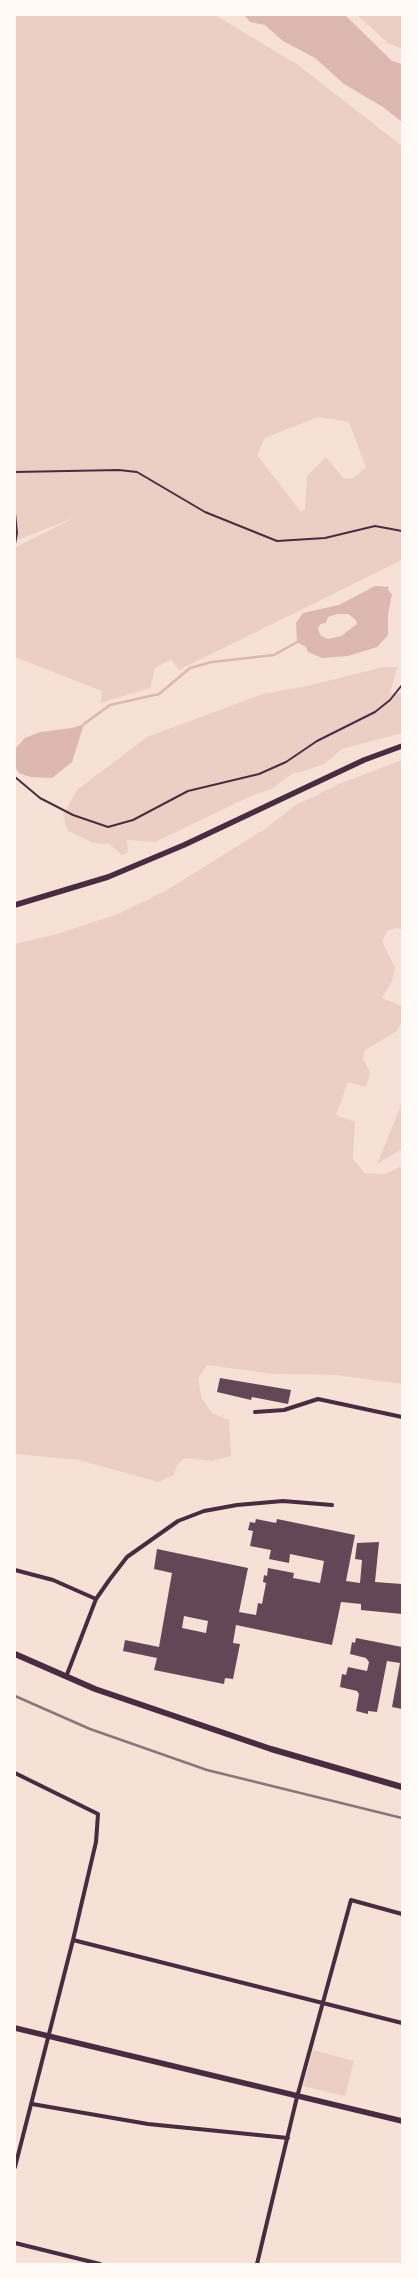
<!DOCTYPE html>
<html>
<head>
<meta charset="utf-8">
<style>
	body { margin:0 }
	#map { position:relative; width:417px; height:2279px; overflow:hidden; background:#f7e1d7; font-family:Figtree,sans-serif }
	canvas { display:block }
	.frame { position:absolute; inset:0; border:16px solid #fffaf5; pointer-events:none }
</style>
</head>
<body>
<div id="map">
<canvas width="417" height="2279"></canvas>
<div class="frame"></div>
</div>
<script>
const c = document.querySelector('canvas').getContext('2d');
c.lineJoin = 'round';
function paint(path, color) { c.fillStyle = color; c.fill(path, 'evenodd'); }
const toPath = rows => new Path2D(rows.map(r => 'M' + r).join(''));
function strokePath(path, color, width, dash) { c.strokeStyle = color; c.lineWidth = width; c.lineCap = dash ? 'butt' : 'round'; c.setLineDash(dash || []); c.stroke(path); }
const green = toPath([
	[15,15,215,15,298,65,402,146,402,560,179,670,171,659,155,668,150,688,100,703,102,691,15,657,16,547,76,517,15,541],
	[318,417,349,422,366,467,352,479,343,478,326,457,307,476,305,509,301,512,257,455,265,438],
	[357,15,402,15,402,49,388,43],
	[383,667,397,667,390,693,402,693,402,733,342,749,324,764,301,772,293,773,273,788,251,796,155,842,127,840,128,852,122,855,109,844,93,843,67,830,63,815,77,790,147,737,263,694,307,686],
	[402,760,402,931,398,928,388,930,382,941,395,968,392,981,382,998,402,1006,402,1022,396,1032,365,1050,363,1059,370,1072,368,1082,365,1087,348,1082,336,1115,355,1122,353,1159,365,1173,385,1174,402,1166,402,1384,336,1375,273,1374,207,1365,198,1379,202,1399,212,1413,229,1420,231,1456,212,1461,185,1458,177,1465,174,1475,158,1482,79,1460,15,1454,15,944,57,934,118,914,167,890,268,827,294,806,339,784],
	[402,1103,402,1149,377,1164],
	[313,2050,354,2061,345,2096,303,2086]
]);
const water = toPath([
	[244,15,345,15,392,61,402,64,402,122,383,107,344,84,315,58,283,41,265,25,250,22],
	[375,586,389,587,388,590,392,594,388,615,388,635,377,647,348,656,322,658,308,652,306,647,297,642,296,623,303,613,339,605],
	[337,614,348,614,356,620,357,624,341,636,328,639,321,636,318,629,320,624,326,623,328,617],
	[84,724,72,762,52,778,30,777,19,773,15,767,15,749,25,738,40,732,72,728]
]);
const stream = toPath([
	[84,724,110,705,159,694,190,668,212,662,274,655,297,642]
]);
const building = toPath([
	[220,1378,291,1390,288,1404,252,1397,251,1400,217,1392],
	[256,1519,276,1523,277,1519,355,1535,346,1581,360,1583,362,1560,355,1559,357,1543,379,1542,375,1582,402,1584,402,1614,361,1610,361,1604,341,1602,332,1645,236,1625,233,1643,240,1644,233,1679,225,1678,224,1684,154,1670,157,1658,123,1651,125,1640,159,1647,172,1573,154,1569,157,1549,248,1568,239,1612,256,1615,258,1603,262,1604,266,1583,263,1582,264,1575,267,1576,268,1568,294,1573,293,1578,320,1583,324,1561,290,1554,289,1563,269,1559,271,1550,250,1546,253,1531,248,1530,250,1522,255,1523],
	[184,1616,208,1621,206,1633,182,1628],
	[356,1638,402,1647,402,1709,392,1707,400,1663,387,1661,377,1712,368,1711,368,1714,356,1711,359,1694,357,1691,340,1687,342,1674,346,1675,348,1667,367,1671,369,1662,366,1658,350,1654,352,1642,355,1643]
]);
const path = toPath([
	[15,472,119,470,137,472,205,512,277,541,325,538,375,526,402,531],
	[15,513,17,533,15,544],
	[15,777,40,798,73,815,108,827,133,820,188,791,259,774,286,762,317,741,375,712,390,700,402,685]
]);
const minor = toPath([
	[255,1412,284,1410,318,1399,402,1417],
	[15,1570,53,1580,96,1599],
	[66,1677,96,1599,110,1579,127,1557,178,1521,204,1511,237,1505,283,1501,332,1505],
	[15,1773,98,1814,96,1842,73,1940,15,2167],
	[73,1940,402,2023],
	[32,2104,148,2124,288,2138],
	[15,2243,100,2264],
	[257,2264,297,2097,351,1900,402,1914]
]);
const secondary = toPath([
	[15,905,108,877,184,845,364,760,402,746],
	[15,2028,402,2121]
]);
const primary = toPath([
	[15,1654,95,1689,271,1749,402,1787]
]);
const rail = toPath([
	[15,1696,90,1729,207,1770,402,1818]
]);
paint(green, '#ebcfc5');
paint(water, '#dcb8b0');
strokePath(stream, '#dcb8b0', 2.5);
paint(building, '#644757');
strokePath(path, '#4a2c40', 2);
strokePath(minor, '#4a2c40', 4);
strokePath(secondary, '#4a2c40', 5.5);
strokePath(primary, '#4a2c40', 6);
strokePath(rail, '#8f747c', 2.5);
</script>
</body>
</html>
